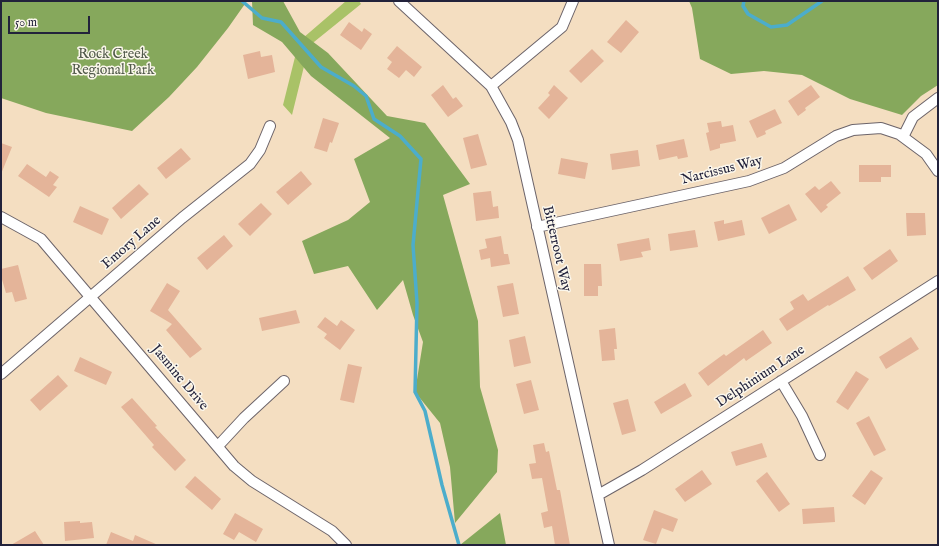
<!DOCTYPE html>
<html>
<head>
<meta charset="utf-8">
<style>
	body { margin:0 }
	#map { position:relative; width:939px; height:546px; overflow:hidden; background:#f4dec1; font-family:"IM FELL English",serif }
	canvas { display:block }
	.frame { position:absolute; inset:0; border:2px solid #22223b; pointer-events:none }
	.scale { position:absolute; left:8px; top:16px; width:82px; height:18px; box-sizing:border-box; border:2px solid #22223b; border-top:0; padding-left:5px; font-size:12px; line-height:14px; white-space:nowrap; color:#22223b; -webkit-text-stroke:3px #fbf7ec; paint-order:stroke }
</style>
</head>
<body>
<div id="map">
<canvas width="939" height="546"></canvas>
<div class="frame"></div>
<div class="scale">50 m</div>
</div>
<script>
const c = document.querySelector('canvas').getContext('2d');
c.lineJoin = 'round';
function paint(path, color) { c.fillStyle = color; c.fill(path, 'evenodd'); }
const toPath = rows => new Path2D(rows.map(r => 'M' + r).join(''));
function strokePath(path, color, width, dash) { c.strokeStyle = color; c.lineWidth = width; c.lineCap = dash ? 'butt' : 'round'; c.setLineDash(dash || []); c.stroke(path); }
function label(font, color, halo, rows, align = 'center') {
  c.font = font + ' "IM FELL English",serif'; c.lineWidth = 3; c.setLineDash([]); c.textBaseline = 'middle'; c.strokeStyle = halo; c.fillStyle = color; for (const [text, x, y, turn = 0] of rows) {
    c.save(); c.translate(x, y); c.rotate((+turn || 0) * Math.PI / 180); c.textAlign = isNaN(turn) ? turn : align; if (halo) c.strokeText(text, 0, 0); c.fillText(text, 0, 0); c.restore();
  }
}
const green = toPath([
	[346,1,359,1,361,4,309,46,292,115,283,105,297,49,303,38]
]);
const forest = toPath([
	[1,1,247,1,228,28,197,67,169,97,132,131,46,113,1,98],
	[252,1,283,1,300,32,328,53,387,116,425,123,470,184,443,195,478,321,480,387,498,450,497,472,455,523,450,467,440,423,415,392,423,342,413,315,403,280,377,310,348,266,314,274,302,241,348,220,370,202,354,159,390,138,311,76,282,42,253,25],
	[689,1,938,1,938,85,921,96,902,115,850,99,802,75,764,71,731,74,700,59,692,8],
	[500,513,506,545,460,545]
]);
const stream = toPath([
	[242,1,262,18,281,22,321,67,354,86,366,96,374,119,400,136,421,159,413,245,417,303,415,392,425,411,442,485,459,545],
	[744,1,743,6,748,14,771,27,787,25,822,1]
]);
const building = toPath([
	[626,20,639,32,621,53,607,42],
	[349,22,362,32,364,28,372,34,361,50,340,35],
	[397,46,422,67,414,77,406,70,399,78,387,69,392,62,387,58],
	[592,49,604,61,581,83,569,71],
	[260,51,261,57,272,55,275,72,248,79,243,55],
	[443,85,453,99,456,97,463,106,448,117,431,95],
	[554,85,568,98,549,119,538,108,550,95,548,93],
	[811,85,820,97,805,108,806,110,798,116,788,101],
	[775,109,782,123,765,131,766,134,757,138,749,121],
	[323,118,339,123,332,143,330,142,327,152,314,148],
	[721,121,722,127,733,125,736,141,720,144,720,148,710,151,706,133,709,132,707,123],
	[478,134,487,165,471,169,463,138],
	[684,139,688,157,678,159,677,156,659,160,656,145],
	[1,143,12,147,1,174],
	[181,148,191,159,166,179,157,168],
	[638,150,640,166,612,170,610,154],
	[561,158,588,163,585,179,558,174],
	[27,164,46,177,50,171,59,177,53,185,57,187,49,197,18,176],
	[859,165,891,165,891,177,881,177,881,182,859,182],
	[301,171,312,184,288,205,276,192],
	[831,181,841,193,826,205,828,207,821,213,805,194,815,186,819,190],
	[139,184,149,194,121,219,112,208],
	[491,191,493,207,498,206,499,218,476,221,473,193],
	[261,203,272,214,250,236,238,224],
	[789,204,797,220,769,234,761,218],
	[80,206,109,219,102,235,73,222],
	[906,213,925,213,926,235,907,236],
	[724,220,724,224,742,220,745,235,718,241,714,222],
	[695,230,698,247,670,251,668,234],
	[224,235,233,246,207,270,197,258],
	[501,236,504,254,508,254,510,264,491,267,490,258,481,260,479,250,487,248,485,239],
	[649,238,651,250,641,252,643,257,620,261,617,244],
	[890,249,898,261,872,280,863,268],
	[584,264,601,264,602,286,598,286,598,296,584,296],
	[18,265,27,299,15,302,12,292,6,293,1,276,1,269],
	[848,276,856,290,829,306,828,305,787,331,779,319,794,309,790,302,803,294,808,301],
	[167,283,180,291,168,310,202,349,190,358,166,330,172,324,150,311],
	[513,283,519,314,503,317,497,286],
	[296,310,300,323,262,331,259,318],
	[325,317,337,326,341,320,355,330,340,350,324,338,327,334,317,327],
	[615,328,617,349,614,349,615,360,602,361,599,330],
	[763,330,772,343,746,361,744,358,708,386,698,373,724,354,726,356],
	[525,336,531,363,514,367,509,340],
	[911,337,919,349,886,369,879,357],
	[80,357,112,372,106,385,74,371],
	[348,364,362,367,354,403,340,400],
	[856,371,869,379,848,410,836,402],
	[58,375,68,386,40,411,30,400],
	[531,380,539,410,524,414,516,384],
	[685,383,692,396,661,414,654,402],
	[132,398,157,426,155,427,186,460,175,471,152,447,154,445,121,407],
	[628,399,636,431,622,435,613,403],
	[869,416,886,450,874,456,856,423],
	[544,443,546,452,549,451,557,490,560,490,570,545,555,545,552,526,544,528,541,513,548,511,542,478,532,479,529,464,536,463,533,445],
	[762,443,767,457,736,466,731,452],
	[702,470,712,484,685,502,675,489],
	[871,470,883,478,865,505,852,496],
	[767,472,790,504,779,512,756,481],
	[195,476,221,499,212,510,185,487],
	[834,507,835,522,803,524,802,509],
	[654,510,678,519,673,532,662,528,656,544,643,540],
	[235,513,263,529,256,542,239,532,234,540,223,534],
	[80,521,80,523,92,522,94,538,65,541,64,522],
	[35,531,44,545,11,545],
	[111,532,133,541,135,535,158,545,106,545]
]);
const minor = toPath([
	[399,1,491,86,511,122,518,140,609,545],
	[491,86,562,27,573,1],
	[903,137,913,117,938,98],
	[1,217,41,239,234,466,252,481,332,531,346,545],
	[537,227,749,181,784,168,836,136,853,130,881,128,899,134,926,154,938,171],
	[1,374,182,218,250,164,260,150,270,126],
	[781,381,802,416,820,455],
	[218,446,244,418,284,381],
	[598,495,642,470,938,281]
]);
const parkNames = [
	["Rock Creek",113,55],
	["Regional Park",113,71]
];
const streetNames = [
	["Narcissus Way",722,171,-14],
	["Emory Lane",132,243,-41],
	["Bitterroot Way",556,249,77],
	["Delphinium Lane",761,377,-33],
	["Jasmine Drive",179,378,50]
];
paint(green, '#a9c267');
paint(forest, '#86a85c');
strokePath(stream, '#4cadcb', 3.5);
paint(building, '#e4b499');
strokePath(minor, '#6c646a', 12);
strokePath(minor, '#fff', 10);
label('14px', '#515a4a', '#fbf7ec', parkNames);
label('14px', '#22223b', '#fbf7ec', streetNames);
</script>
</body>
</html>
